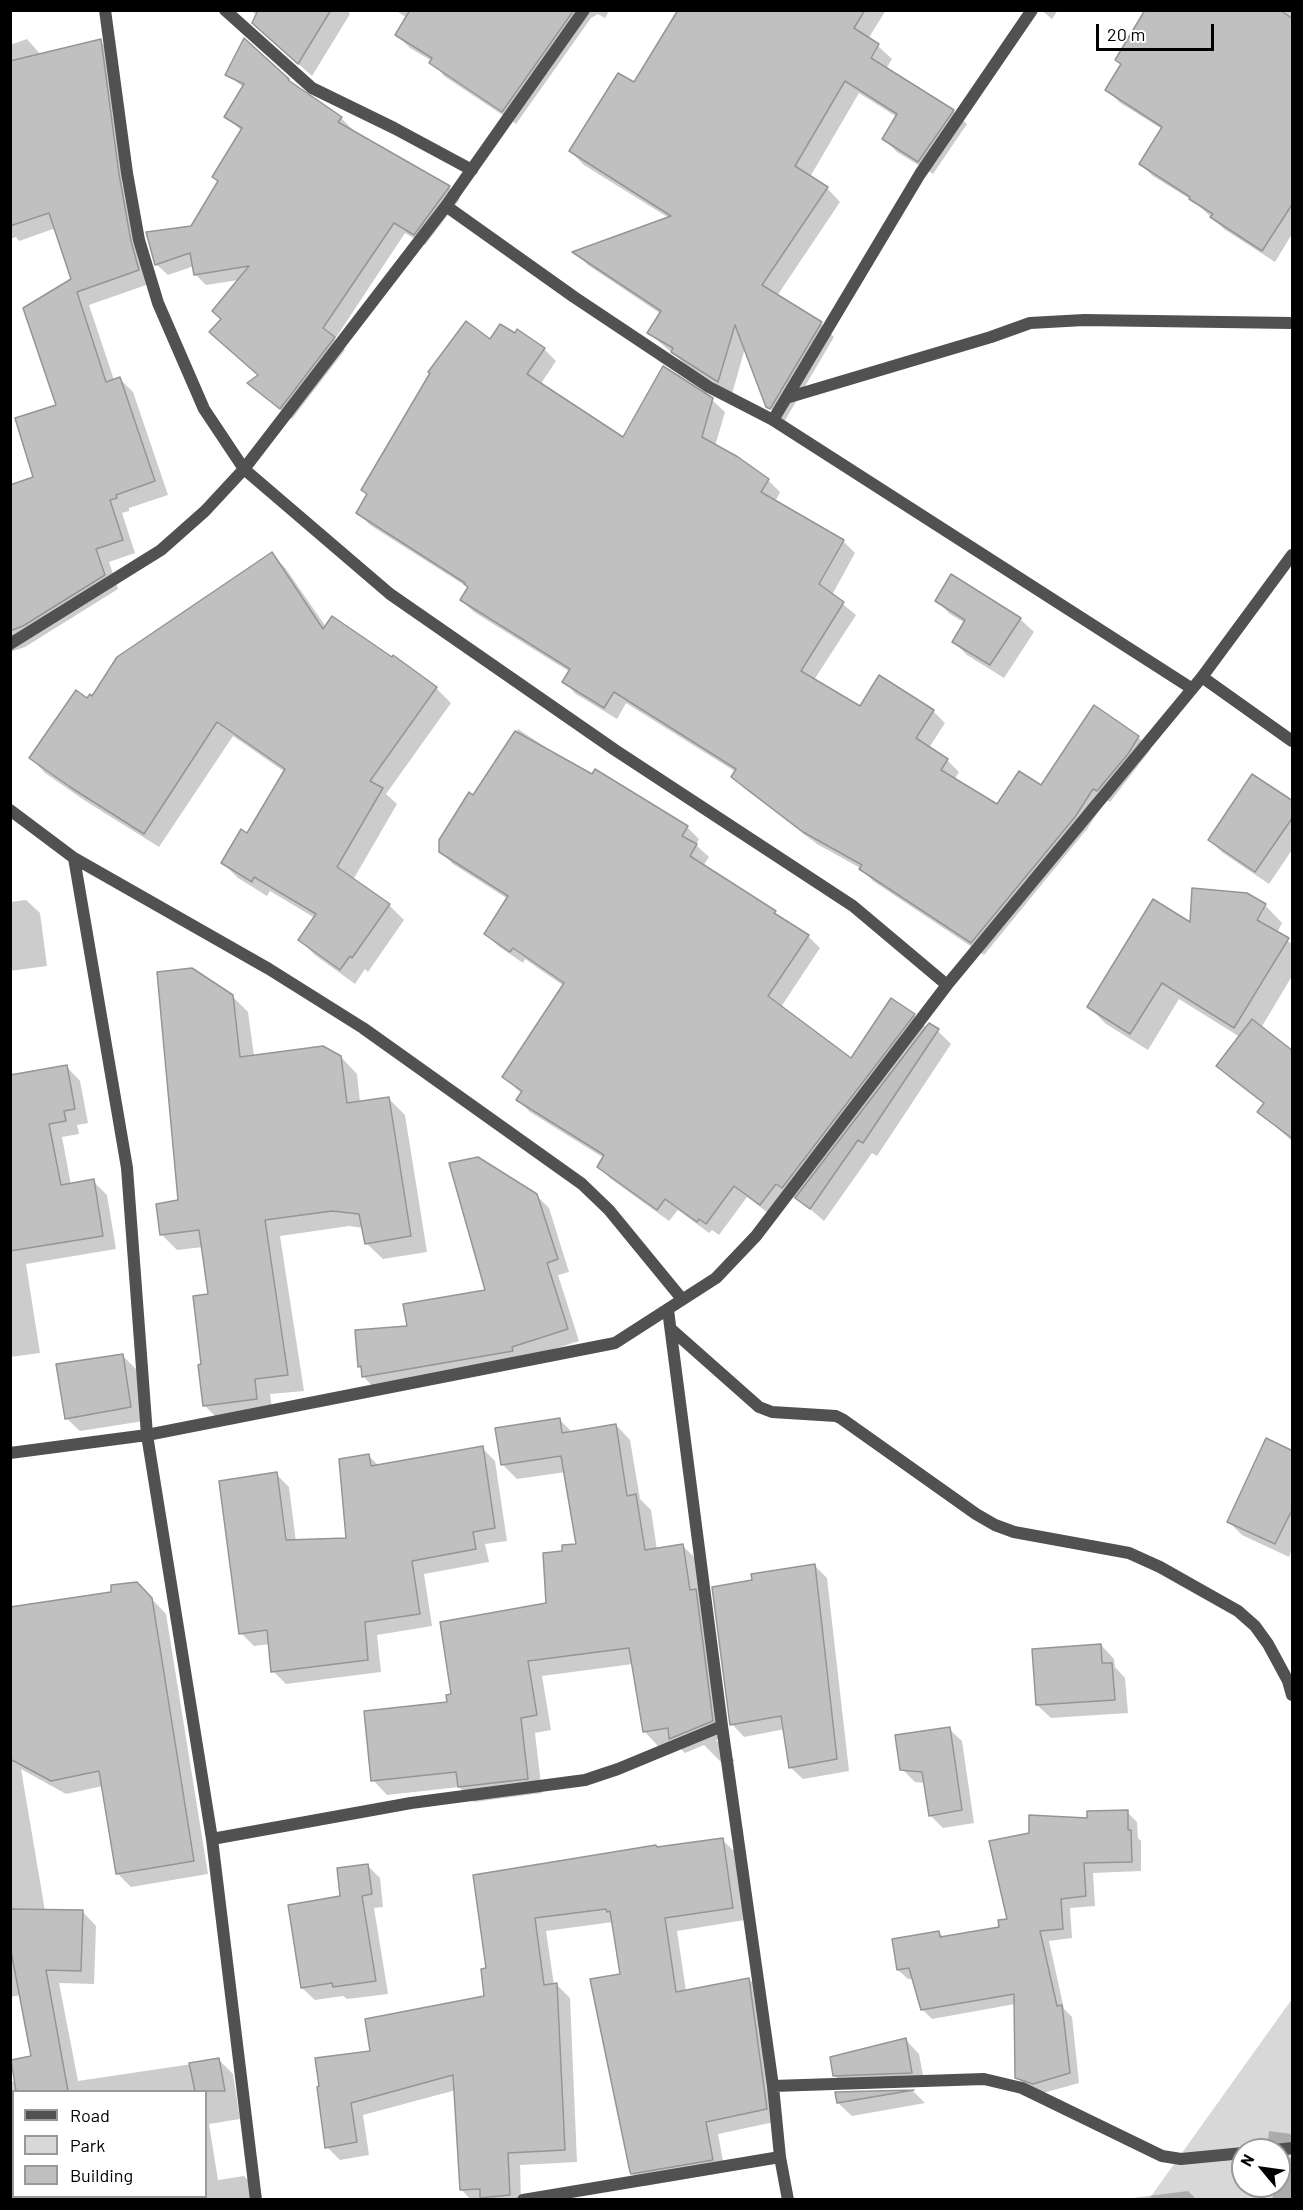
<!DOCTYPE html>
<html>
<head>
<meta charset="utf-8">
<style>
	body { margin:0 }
	#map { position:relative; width:1303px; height:2210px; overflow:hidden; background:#fff; font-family:Barlow,sans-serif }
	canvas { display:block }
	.frame { position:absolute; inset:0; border:12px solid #000; pointer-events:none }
	.legend { position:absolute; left:12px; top:2090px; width:195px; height:108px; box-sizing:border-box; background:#fff; border:2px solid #999; margin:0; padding:8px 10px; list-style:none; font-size:18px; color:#000 }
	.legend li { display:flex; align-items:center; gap:12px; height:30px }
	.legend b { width:30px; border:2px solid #999 }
	.north { position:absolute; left:1231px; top:2138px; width:60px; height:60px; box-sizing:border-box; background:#fff; border:2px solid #999; border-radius:50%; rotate:299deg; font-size:16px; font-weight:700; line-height:24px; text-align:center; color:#000 }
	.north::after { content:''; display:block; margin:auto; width:21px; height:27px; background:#000; clip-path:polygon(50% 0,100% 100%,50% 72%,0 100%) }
	.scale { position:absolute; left:1096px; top:24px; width:118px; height:27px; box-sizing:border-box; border:3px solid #000; border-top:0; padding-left:8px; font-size:18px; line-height:21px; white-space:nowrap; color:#000; -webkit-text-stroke:4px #fff; paint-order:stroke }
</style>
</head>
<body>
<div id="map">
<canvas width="1303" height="2210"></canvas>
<div class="frame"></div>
<ul class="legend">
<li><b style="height:8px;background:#515151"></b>Road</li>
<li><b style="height:16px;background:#d8d8d8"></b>Park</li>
<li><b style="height:16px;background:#c0c0c0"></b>Building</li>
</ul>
<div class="north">N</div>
<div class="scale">20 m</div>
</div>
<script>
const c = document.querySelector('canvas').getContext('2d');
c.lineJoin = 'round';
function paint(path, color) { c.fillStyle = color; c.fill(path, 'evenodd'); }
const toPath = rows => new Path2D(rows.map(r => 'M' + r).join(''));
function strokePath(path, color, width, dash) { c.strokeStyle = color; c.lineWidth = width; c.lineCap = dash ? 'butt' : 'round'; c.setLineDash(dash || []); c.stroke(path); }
const green = toPath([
	[1292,1999,1292,2199,1149,2199],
	[1243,2150,1279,2150,1279,2186,1243,2186]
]);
const shadow = toPath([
	[251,10,347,10,350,14,312,76,267,36,257,16],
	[395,10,606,10,608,13,605,18,598,14,591,18,516,124,444,76,432,61,410,48,397,35,407,18],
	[675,10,886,10,868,39,878,46,892,59,886,69,953,111,967,124,933,174,897,152,884,139,897,117,859,93,810,177,827,188,840,202,777,296,821,324,834,337,784,422,768,406,745,348,732,394,686,365,649,333,661,314,588,265,575,252,669,218,584,165,570,151,634,84,678,13],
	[1041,10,1058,10,1052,19],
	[1147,10,1292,10,1292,234,1275,262,1224,229,1195,202,1153,176,1140,164,1162,129,1119,102,1107,89,1122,66,1116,60],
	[27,39,41,55,100,41,113,54,132,189,152,283,89,305,114,380,119,378,133,392,168,495,129,508,129,511,122,513,135,553,109,562,118,589,25,647,10,652,10,487,35,478,58,406,73,279,56,228,19,241,16,237,10,239,10,45],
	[227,74,288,80,341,118,352,129,351,131,449,187,460,199,425,245,405,233,335,339,345,350,292,419,249,383,259,376,223,344,223,319,239,280,206,285,195,274,194,266,168,275,156,264,192,228,219,182,214,177,242,131,226,117,244,88],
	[490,341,544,349,556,361,540,385,624,440,712,400,725,412,715,446,768,480,780,492,775,502,843,541,855,553,832,595,856,615,814,680,860,708,933,711,945,723,929,748,947,760,959,772,954,780,997,806,1042,787,1094,708,1138,737,1151,749,1110,802,1106,800,1087,829,984,955,873,881,862,869,817,844,745,789,733,777,736,772,626,703,617,719,576,694,564,682,570,672,474,612,461,600,469,588,370,525,358,513,368,496,362,490],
	[272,554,286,569,326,627,436,688,451,703,386,794,397,804,353,880,389,905,404,920,368,972,365,969,355,984,315,955,300,940,315,918,270,891,267,896,238,878,223,863,247,835,285,772,233,736,159,847,87,802,45,773,31,758,88,700],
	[937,601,1020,619,1034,632,1004,678,967,655,954,642,965,623,950,614],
	[518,729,563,759,687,827,699,839,696,845,709,857,703,866,775,912,783,920,808,936,820,948,781,1007,851,1060,914,1015,927,1028,938,1031,951,1044,877,1156,872,1153,824,1221,796,1197,795,1199,789,1195,772,1216,747,1197,719,1235,712,1230,709,1233,678,1210,669,1221,611,1179,599,1167,604,1158,530,1112,518,1100,522,1094,503,1077,564,986,525,959,523,963,498,946,486,934,508,899,453,864,441,852,473,797],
	[1292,803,1292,850,1269,884,1223,853,1209,840],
	[26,900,40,913,47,966,10,971,10,902],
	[1265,905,1282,923,1277,933,1292,944,1292,976,1261,1028,1292,1053,1292,1141,1259,1112,1265,1105,1231,1079,1218,1066,1240,1037,1179,999,1148,1050,1106,1024,1088,1006,1191,925],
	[232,996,248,1012,254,1056,341,1057,357,1074,360,1102,389,1099,405,1115,427,1252,383,1259,366,1243,363,1228,349,1226,280,1236,304,1391,270,1394,273,1415,221,1422,205,1406,203,1365,209,1296,203,1247,177,1250,161,1234,179,1202],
	[67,1067,80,1081,88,1123,77,1125,79,1134,62,1137,71,1185,93,1181,107,1195,116,1249,26,1264,40,1353,10,1357,10,1077],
	[536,1195,549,1208,569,1272,558,1275,579,1341,523,1359,375,1389,363,1376,362,1369,359,1366,409,1327,486,1291],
	[122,1355,136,1369,144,1421,80,1431,66,1418],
	[560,1420,573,1433,616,1425,630,1440,640,1499,651,1510,657,1550,682,1545,697,1560,727,1736,716,1740,735,1761,722,1763,704,1745,685,1753,676,1744,659,1747,645,1732,633,1664,542,1676,551,1730,535,1733,542,1793,474,1802,459,1787,387,1795,373,1780,449,1704,453,1696,547,1604,563,1553,578,1545,566,1472,517,1479,502,1464],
	[482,1448,495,1461,507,1541,485,1544,489,1562,424,1574,432,1626,377,1635,381,1672,286,1684,273,1671,270,1644,254,1646,241,1633,276,1474,289,1487,296,1542,347,1540,369,1456,379,1466],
	[1292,1452,1292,1549,1289,1557,1242,1535,1229,1522],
	[814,1565,827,1578,849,1771,803,1779,790,1767,785,1729,744,1737,732,1724,753,1581],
	[150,1597,166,1614,208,1874,131,1887,117,1873,103,1786,66,1794,21,1769,45,1911,83,1912,96,1926,94,1984,59,1983,78,2081,219,2060,233,2074,240,2119,209,2124,218,2180,244,2176,258,2190,259,2200,60,2200,60,2196,206,2196,206,2092,14,2092,14,2183,10,2183,10,2082,15,2081,33,2057,21,1995,10,1997,10,1609],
	[1101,1645,1114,1659,1115,1667,1125,1678,1128,1713,1051,1718,1037,1705],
	[949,1729,962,1741,974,1823,943,1828,930,1815,925,1783,915,1782,902,1769],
	[1127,1812,1137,1822,1138,1838,1141,1841,1141,1871,1093,1873,1095,1906,1070,1908,1072,1938,1049,1941,1064,2009,1072,2017,1079,2083,1043,2093,1027,2087,1017,2077,1015,2004,932,2019,922,2009,913,1979,908,1979,898,1970,939,1932,944,1938,1001,1928,1089,1819],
	[722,1840,735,1852,745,1920,677,1931,686,1991,749,1979,762,1992,779,2121,718,2134,725,2172,645,2186,632,2173,622,1976,613,1922,546,1931,554,1985,557,1985,570,1998,577,2162,520,2165,521,2200,471,2200,462,2190,456,2090,363,2115,369,2155,340,2160,327,2147,372,2052,486,1997,488,1970,475,1876],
	[368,1866,380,1878,383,1907,374,1908,388,1994,347,1999,343,1996,315,2000,302,1988,342,1897],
	[906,2040,919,2054,925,2086,848,2089,834,2075],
	[913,2091,925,2103,852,2116,838,2103,837,2094],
	[1269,2131,1292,2134,1292,2154,1284,2158,1292,2158,1292,2200,1272,2200,1275,2186,1279,2186,1279,2150,1267,2150],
	[1188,2191,1197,2200,1117,2200]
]);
const building = toPath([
	[258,10,331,10,298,64,252,23,258,10],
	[410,10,574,10,502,112,429,63,432,58,395,35,410,10],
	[678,10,865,10,854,28,879,44,871,58,954,110,918,162,882,139,897,114,845,81,795,166,828,187,762,285,822,322,770,409,766,407,735,325,718,382,671,352,673,348,647,333,661,311,572,252,671,216,569,151,618,73,634,82,678,10],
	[1145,10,1280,10,1293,19,1293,203,1262,251,1210,217,1213,214,1189,199,1190,197,1139,164,1162,127,1105,90,1121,64,1115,60,1145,10],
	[244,38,289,79,288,80,342,117,338,122,450,186,414,235,394,223,323,328,335,337,280,409,247,383,258,375,209,332,221,319,212,311,249,266,194,275,190,253,155,265,146,232,191,226,218,181,212,177,242,128,224,117,244,84,225,75,244,38],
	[101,39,119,174,131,241,139,270,77,292,106,382,120,377,155,481,116,495,117,498,110,500,123,540,96,549,105,575,23,626,10,631,10,485,33,477,15,418,56,405,23,308,71,279,49,213,10,226,10,61,101,39],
	[466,321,490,339,500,324,515,333,517,329,545,348,527,374,623,437,663,366,713,398,702,437,738,457,769,479,761,492,844,540,819,584,844,602,801,671,860,706,879,675,934,710,916,738,948,759,941,770,997,804,1019,771,1041,785,1094,705,1139,736,1128,754,1097,791,1093,789,1075,817,971,943,859,869,862,865,803,832,731,777,736,769,614,692,604,708,562,682,570,669,460,600,468,587,464,584,465,583,356,513,367,494,361,490,430,373,428,372,466,321],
	[272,552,323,629,332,616,392,657,393,655,437,687,370,781,383,788,337,867,390,904,352,958,350,956,340,970,298,940,316,914,254,877,252,882,221,863,241,829,247,833,285,769,217,722,144,834,70,787,29,758,76,690,87,698,90,694,92,696,117,657,272,552],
	[951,574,1021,618,990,665,952,642,965,620,935,601,951,574],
	[515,731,592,774,595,769,688,826,682,836,697,844,690,856,776,911,774,913,809,935,768,996,851,1058,891,998,915,1014,782,1188,776,1184,760,1205,734,1186,706,1224,699,1219,697,1222,665,1199,657,1210,597,1167,604,1155,516,1100,522,1091,502,1077,564,983,513,948,510,952,484,934,508,896,439,852,439,840,469,792,473,795,515,731],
	[1252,774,1293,801,1293,817,1255,872,1208,840,1252,774],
	[1192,888,1247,893,1266,904,1257,920,1289,938,1234,1028,1162,983,1130,1034,1087,1007,1153,899,1190,922,1192,888],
	[192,968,233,995,240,1057,323,1046,341,1056,347,1103,389,1097,411,1236,365,1244,359,1214,332,1211,265,1220,288,1375,255,1379,257,1399,203,1406,198,1365,201,1364,193,1296,208,1294,199,1230,160,1235,156,1204,178,1200,157,972,192,968],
	[1252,1019,1293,1051,1293,1139,1257,1112,1264,1103,1216,1066,1252,1019],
	[929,1023,939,1029,863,1143,858,1140,810,1209,795,1198,929,1023],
	[67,1065,75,1109,64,1111,66,1121,49,1124,61,1185,94,1179,103,1236,10,1251,10,1075,67,1065],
	[478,1157,537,1194,558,1259,547,1263,568,1329,512,1347,513,1351,362,1377,361,1366,358,1367,355,1330,407,1326,403,1304,485,1290,449,1163,478,1157],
	[123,1354,131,1407,65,1419,56,1364,123,1354],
	[560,1418,562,1433,616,1424,627,1496,636,1494,645,1550,683,1544,690,1590,696,1589,713,1721,669,1739,668,1728,643,1732,629,1648,528,1661,537,1715,521,1718,528,1779,458,1787,456,1772,371,1781,364,1711,447,1702,446,1695,451,1694,440,1622,546,1603,543,1553,562,1551,562,1545,576,1544,561,1456,501,1465,495,1428,560,1418],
	[1266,1438,1293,1451,1293,1508,1275,1544,1227,1522,1266,1438],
	[483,1446,495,1528,473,1532,476,1549,412,1561,420,1614,365,1622,368,1660,271,1672,267,1630,239,1634,219,1481,277,1472,286,1540,346,1538,339,1459,369,1454,371,1466,483,1446],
	[815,1564,837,1759,789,1768,781,1716,730,1725,712,1587,752,1580,751,1574,815,1564],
	[137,1582,152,1598,194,1861,116,1874,99,1771,51,1781,10,1759,10,1607,111,1592,111,1585,137,1582],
	[1101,1644,1102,1663,1112,1663,1115,1700,1036,1705,1032,1649,1101,1644],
	[950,1727,962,1810,929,1816,922,1772,900,1770,895,1735,950,1727],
	[1128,1810,1128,1830,1131,1830,1132,1862,1084,1863,1086,1896,1061,1899,1063,1929,1040,1931,1057,2006,1062,2005,1070,2073,1033,2084,1015,2078,1014,1994,921,2010,909,1968,897,1970,892,1939,939,1931,940,1937,999,1927,998,1920,1007,1919,989,1841,1029,1833,1029,1815,1087,1818,1087,1811,1128,1810],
	[723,1838,733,1908,665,1918,676,1992,749,1978,767,2109,706,2122,713,2160,631,2174,630,2172,590,1979,620,1974,610,1911,607,1912,606,1909,535,1918,544,1985,557,1983,565,2150,508,2153,510,2195,480,2198,480,2189,460,2190,453,2075,351,2103,357,2142,325,2148,317,2087,319,2086,315,2058,370,2051,365,2019,484,1996,481,1969,486,1968,473,1875,656,1845,657,1847,723,1838],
	[368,1864,372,1894,362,1896,376,1981,333,1987,332,1983,301,1988,288,1905,340,1896,337,1868,368,1864],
	[10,1909,83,1910,81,1971,46,1970,68,2091,16,2091,11,2060,31,2056,10,1946,10,1909],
	[906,2038,912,2073,833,2076,830,2057,906,2038],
	[219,2058,225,2091,195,2091,189,2063,219,2058],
	[914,2090,837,2103,835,2092,914,2090]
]);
const street = toPath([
	[225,10,312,88,394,128,472,170],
	[584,10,446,206,244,469,390,594,615,750,853,906,947,985],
	[446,206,574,297,709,387,773,420,1191,688],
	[786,398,991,337,1030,323,1084,320,1292,323],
	[773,420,920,174,1032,10],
	[10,644,161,550,205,511,244,469,204,409,158,303,139,240,127,173,105,10],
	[1202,677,1292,741],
	[10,810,74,858,269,969,363,1028,582,1184,609,1210,682,1299],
	[74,858,127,1168,147,1435,212,1839,256,2200],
	[668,1310,722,1726,773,2086,780,2157,788,2200],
	[672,1330,759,1407,772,1412,836,1416,842,1419,976,1514,995,1525,1014,1532,1129,1553,1160,1567,1238,1611,1255,1626,1268,1644,1288,1681,1292,1695],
	[10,1453,147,1435,615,1343,716,1278,756,1236,947,985,1202,677,1292,555],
	[212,1839,411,1803,585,1780,618,1769,722,1726],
	[773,2086,984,2079,1022,2088,1162,2156,1181,2159,1243,2153],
	[1276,2150,1292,2148],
	[523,2200,780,2157]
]);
paint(green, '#d8d8d8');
paint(shadow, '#0003');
paint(building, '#c0c0c0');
strokePath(building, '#959595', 1.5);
strokePath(street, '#515151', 12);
</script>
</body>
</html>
